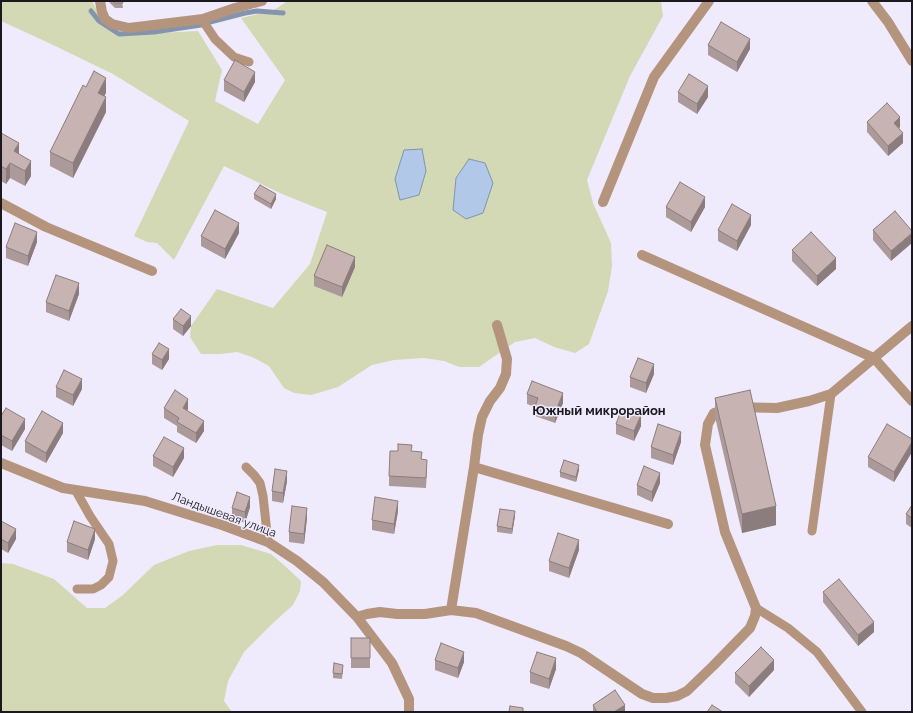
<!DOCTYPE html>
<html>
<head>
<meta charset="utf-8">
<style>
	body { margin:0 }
	#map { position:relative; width:913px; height:713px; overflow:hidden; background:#efebfc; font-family:Raleway,sans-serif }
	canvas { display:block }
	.frame { position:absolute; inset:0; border:2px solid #1b191f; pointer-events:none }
</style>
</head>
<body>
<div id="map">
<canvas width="913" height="713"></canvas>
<div class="frame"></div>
</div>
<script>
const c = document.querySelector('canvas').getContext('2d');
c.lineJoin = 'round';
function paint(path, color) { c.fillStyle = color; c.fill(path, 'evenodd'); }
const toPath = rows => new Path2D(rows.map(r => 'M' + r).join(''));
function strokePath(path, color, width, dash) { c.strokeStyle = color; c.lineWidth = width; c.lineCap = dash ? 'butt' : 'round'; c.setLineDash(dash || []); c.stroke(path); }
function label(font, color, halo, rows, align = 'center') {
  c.font = font + ' Raleway,sans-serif'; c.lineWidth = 3; c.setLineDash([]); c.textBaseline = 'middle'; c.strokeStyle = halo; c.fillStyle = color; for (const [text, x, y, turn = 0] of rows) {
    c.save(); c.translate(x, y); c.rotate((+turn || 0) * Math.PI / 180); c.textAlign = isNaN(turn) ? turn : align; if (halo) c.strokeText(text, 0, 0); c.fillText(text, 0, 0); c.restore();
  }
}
const green = toPath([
	[1,1,92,1,101,17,120,35,198,31,222,70,215,101,258,124,285,80,241,18,272,11,285,3,286,1,661,1,663,16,630,76,587,180,593,203,611,243,612,266,608,291,589,344,575,353,554,347,535,338,515,342,479,367,459,367,444,361,424,358,394,360,372,365,338,387,311,395,294,393,284,388,269,366,252,357,237,352,220,354,201,354,190,337,191,326,217,289,273,308,310,264,327,212,282,194,224,166,174,260,157,243,147,242,134,236,189,121,113,74,49,43,1,21],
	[217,545,241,545,271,554,284,565,301,581,300,591,293,605,272,624,244,652,228,681,224,701,232,712,1,712,1,563,13,564,54,579,87,608,105,608,123,595,154,565,189,551]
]);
const water = toPath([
	[422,149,426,171,419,195,400,200,395,179,404,150,422,149],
	[469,159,485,163,493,183,483,213,466,219,453,210,456,178,469,159]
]);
const stream = toPath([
	[91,11,99,21,119,34,154,32,201,25,210,22,245,13,257,11,283,13]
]);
const service = toPath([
	[203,19,205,24,215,39,234,57,249,62],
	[246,467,254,475,260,483,263,496,268,542],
	[76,491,90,516,109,544,113,561,109,577,101,585,93,589,77,589],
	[812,531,831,394],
	[756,608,788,628,817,652,862,712]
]);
const minor = toPath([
	[100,1,102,12,105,19,112,24,129,28,203,19,235,8,262,1],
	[872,1,888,22,912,61],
	[603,202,654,77,709,1],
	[1,203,46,227,152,271],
	[642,255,874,358,912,401],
	[1,463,63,488,145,501,222,525,268,542,297,561,323,582,357,617,392,663,409,699,409,712],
	[474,467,668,524],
	[451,610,474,467,478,435,482,417,490,401,500,388,506,374,507,359,497,325],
	[357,617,367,614,380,612,397,614,425,614,451,610,476,613,566,646,581,653,642,694,653,698,666,698,677,696,687,691,713,666,750,628,755,616,756,608,725,532,705,445,708,424,714,413,732,407,777,408,809,401,831,394,912,326]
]);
const wall = toPath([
	[109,1,122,1,123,8,115,8,109,2],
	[708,45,750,49,737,72,708,55],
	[224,80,255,82,244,102,224,91],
	[86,87,106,93,104,96,106,112,73,178,50,166,50,152],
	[678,92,708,97,697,114,678,102],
	[867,122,900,127,899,128,903,143,888,156,867,132],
	[1,133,19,154,31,176,25,186,10,178,6,184,1,181],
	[254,194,276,199,271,209,254,199],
	[666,207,705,207,691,232,666,217],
	[895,211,891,261,873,240,873,230],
	[751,225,737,251,718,241,718,230],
	[239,233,225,259,201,246,201,236],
	[37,242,28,266,6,258,6,247],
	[792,250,836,269,817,286,792,261],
	[355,267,342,297,314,286,314,276],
	[79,294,69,321,46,312,46,302],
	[173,319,191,326,183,336,173,329],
	[152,354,169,359,162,370,152,364],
	[654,374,646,393,630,387,630,377],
	[56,387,82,389,73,406,56,397],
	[527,394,563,403,555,423,535,416,535,407,527,404],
	[715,398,776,525,742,533,715,417],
	[164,408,188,409,187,410,204,431,196,443,177,432,177,426,164,418],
	[1,416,25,429,12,451,1,445],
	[616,424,641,426,634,441,616,434],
	[63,433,46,463,25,452,25,441],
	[912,439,912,452,894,482,868,467,868,457],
	[681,442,673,465,651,458,651,447],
	[412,451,422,459,427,470,426,488,389,486,389,476],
	[153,456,184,458,173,477,153,466],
	[579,470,576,482,560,477,560,472],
	[287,481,283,503,272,501,272,491],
	[660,483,652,502,637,495,637,485],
	[912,505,912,528,906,524,906,514],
	[250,507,245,523,232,518,232,508],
	[398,511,394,534,372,530,372,520],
	[515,516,512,534,497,532,497,526],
	[307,518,304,544,289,542,289,532],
	[1,521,16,539,8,553,1,549],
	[95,539,88,560,67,552,67,542],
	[579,550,569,578,549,571,549,561],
	[823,592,874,632,858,646,823,602],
	[351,638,370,638,370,668,351,668],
	[435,660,464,662,458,678,435,670],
	[556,669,549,689,530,683,530,672],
	[343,670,342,679,333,678,333,673],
	[774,670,749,697,735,683,735,673],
	[593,705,625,712,593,712]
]);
const shadedWall = toPath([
	[750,39,750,49,737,72,737,62],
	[255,72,255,82,244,102,244,92],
	[106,78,106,93,98,108,98,93],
	[708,86,708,97,697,114,697,104],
	[106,97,106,112,73,178,73,163],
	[900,117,900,127,894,133,894,123],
	[903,133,903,143,888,156,888,146],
	[19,143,19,158,14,166,14,151],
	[31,161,31,176,25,186,25,171],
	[10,163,10,178,6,184,6,169],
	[276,194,276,199,271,209,271,204],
	[705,197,705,207,691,232,691,222],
	[751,215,751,225,737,251,737,241],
	[239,223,239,233,225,259,225,249],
	[37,232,37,242,28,266,28,256],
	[912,233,912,243,891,261,891,251],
	[355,257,355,267,342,297,342,287],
	[836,258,836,269,817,286,817,276],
	[79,283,79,294,69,321,69,311],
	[191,316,191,326,183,336,183,326],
	[169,349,169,359,162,370,162,360],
	[654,364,654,374,646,393,646,383],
	[82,379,82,389,73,406,73,395],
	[563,393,563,403,555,423,555,413],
	[188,399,188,409,183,418,183,408],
	[641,415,641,426,634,441,634,431],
	[25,419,25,429,12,451,12,441],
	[204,421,204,431,196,443,196,433],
	[63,423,63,433,46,463,46,453],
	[681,432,681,442,673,465,673,455],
	[912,442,912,452,894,482,894,472],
	[184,448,184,458,173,477,173,467],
	[579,465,579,470,576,482,576,477],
	[287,471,287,481,283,503,283,493],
	[660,473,660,483,652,502,652,492],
	[250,497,250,507,245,523,245,512],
	[398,501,398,511,394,534,394,524],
	[776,506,776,525,742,533,742,514],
	[307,508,307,518,304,544,304,534],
	[515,511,515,516,512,534,512,529],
	[16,529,16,539,8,553,8,543],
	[95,529,95,539,88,560,88,550],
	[579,540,579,550,569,578,569,568],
	[874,622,874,632,858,646,858,635],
	[464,652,464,662,458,678,458,668],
	[556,658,556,669,549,689,549,679],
	[774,660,774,670,749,697,749,686],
	[625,705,625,712,614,712]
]);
const building = toPath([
	[113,1,122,1,123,3,115,3,113,1],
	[721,22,750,39,737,62,708,45,721,22],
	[235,60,255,72,244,92,224,80,235,60],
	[94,71,106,78,98,93,106,97,73,163,50,152,83,85,86,87,94,71],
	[689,74,708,86,697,104,678,92,689,74],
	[887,103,900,117,894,123,903,133,888,146,867,122,887,103],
	[1,133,19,143,14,151,31,161,25,171,10,163,6,169,1,166,1,133],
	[680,182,705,197,691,222,666,207,680,182],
	[260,185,276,194,271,204,254,194,260,185],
	[732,204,751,215,737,241,718,230,732,204],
	[215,210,239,223,225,249,201,236,215,210],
	[895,211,912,231,912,233,891,251,873,230,895,211],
	[15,223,37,232,28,256,6,247,15,223],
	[811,232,836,258,817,276,792,250,811,232],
	[327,245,355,257,342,287,314,276,327,245],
	[56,275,79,283,69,311,46,302,56,275],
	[181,309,191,316,183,326,173,319,181,309],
	[159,343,169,349,162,360,152,354,159,343],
	[638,358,654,364,646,383,630,377,638,358],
	[64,370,82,379,73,395,56,387,64,370],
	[532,381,563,393,555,413,535,406,538,398,527,394,532,381],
	[175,390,188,399,183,408,204,421,196,433,177,422,179,418,164,408,175,390],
	[750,390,776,506,742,514,715,398,750,390],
	[6,408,25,419,12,441,1,435,1,416,6,408],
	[622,408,641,415,634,431,616,424,622,408],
	[42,411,63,423,46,453,25,441,42,411],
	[658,424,681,432,673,455,651,447,658,424],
	[887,424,912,439,912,442,894,472,868,457,887,424],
	[164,437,184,448,173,467,153,456,164,437],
	[398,444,412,445,411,451,422,452,421,459,427,460,426,478,389,476,390,451,398,451,398,444],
	[564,460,579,465,576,477,560,472,564,460],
	[644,466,660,473,652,492,637,485,644,466],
	[275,469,287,471,283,493,272,491,275,469],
	[237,492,250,497,245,512,232,508,237,492],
	[375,497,398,501,394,524,372,520,375,497],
	[912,505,912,518,906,514,912,505],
	[292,506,307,508,304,534,289,532,292,506],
	[500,509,515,511,512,529,497,526,500,509],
	[1,521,16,529,8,543,1,539,1,521],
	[74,521,95,529,88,550,67,542,74,521],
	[558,533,579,540,569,568,549,561,558,533],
	[839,579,874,622,858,635,823,592,839,579],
	[351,638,370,638,370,658,351,658,351,638],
	[441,643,464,652,458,668,435,660,441,643],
	[761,647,774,660,749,686,735,673,761,647],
	[537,652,556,658,549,679,530,672,537,652],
	[334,663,343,665,342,674,333,673,334,663],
	[615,690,625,705,614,712,597,712,593,705,615,690],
	[712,705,723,712,707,712,712,705],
	[510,706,523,708,523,712,509,712,510,706]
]);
const streetNames = [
	["Ландышевая улица",224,515,20]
];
const neighbourhoodNames = [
	["Южный микрорайон",599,411]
];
paint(green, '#d2d9b4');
paint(water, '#b1c8e9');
strokePath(water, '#8494ac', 1);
strokePath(stream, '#8494ac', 5);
strokePath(service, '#b5947e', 9);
strokePath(minor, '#b5947e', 10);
paint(wall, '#ab9a99');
paint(shadedWall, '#8b7d7d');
paint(building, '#c7b3b2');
strokePath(building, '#8b7d7d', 1);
label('12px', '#1b191f', '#efebfc', streetNames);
label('bold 13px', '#1b191f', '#efebfc', neighbourhoodNames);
</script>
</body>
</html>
